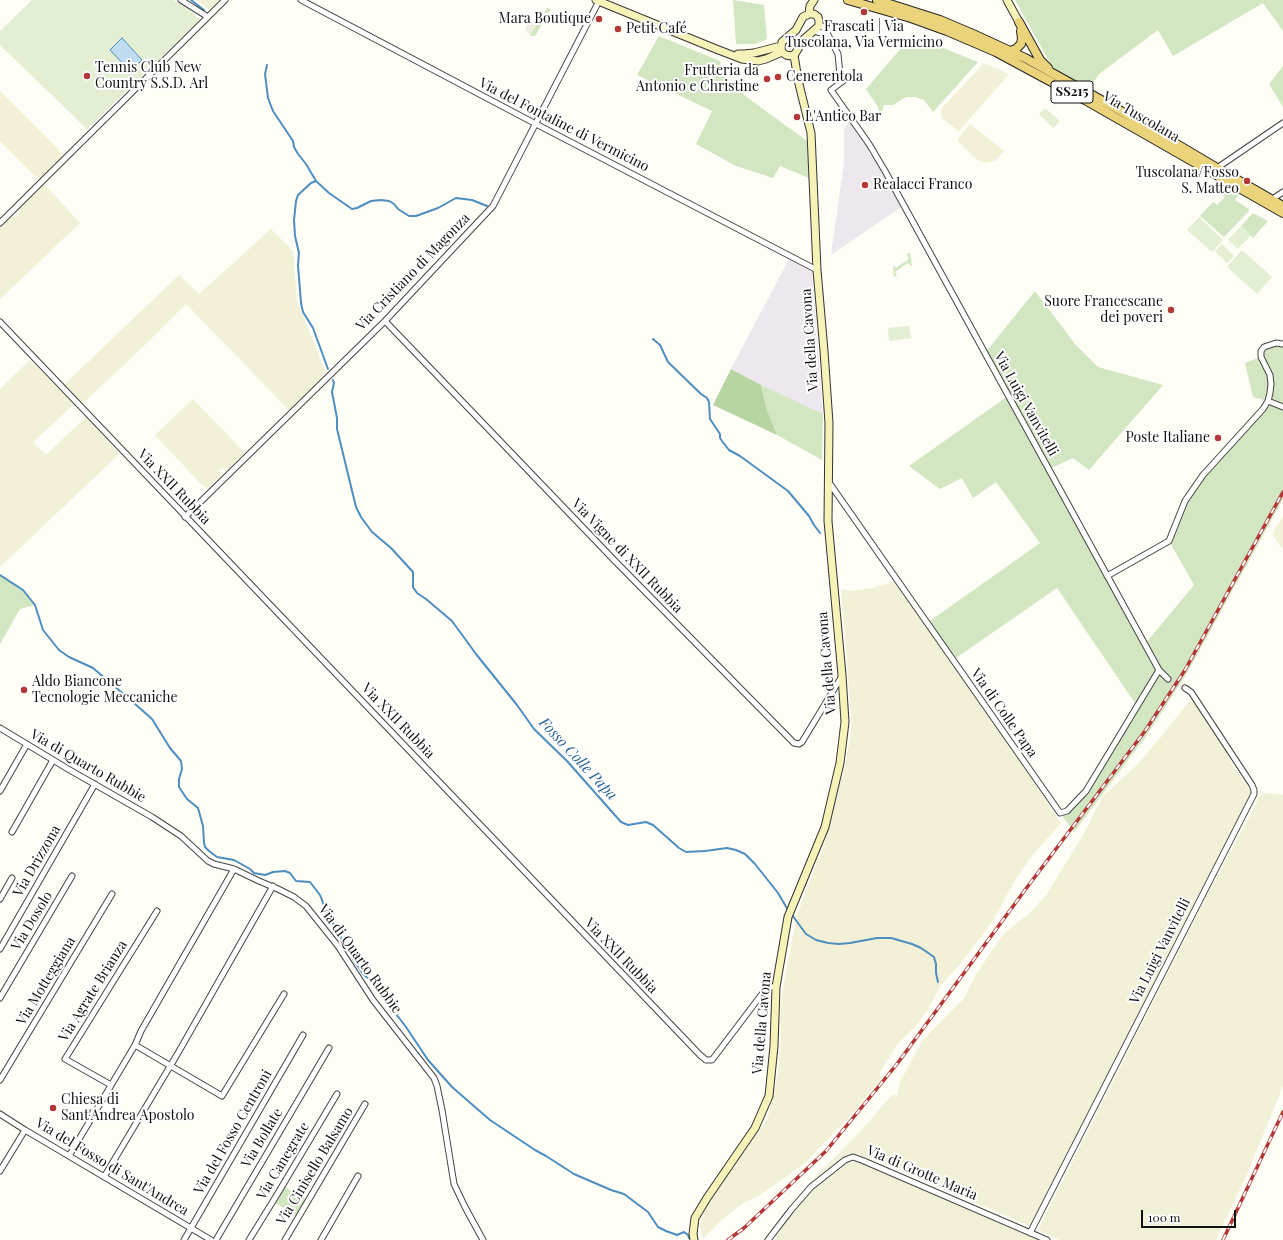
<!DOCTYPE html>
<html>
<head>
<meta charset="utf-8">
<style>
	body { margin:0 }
	#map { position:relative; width:1283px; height:1240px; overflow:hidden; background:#fefdf6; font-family:"Playfair Display",serif }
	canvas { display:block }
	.scale { position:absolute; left:1141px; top:1210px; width:95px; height:18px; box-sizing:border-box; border:2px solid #111; border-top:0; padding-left:5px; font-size:12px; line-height:14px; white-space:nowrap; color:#111; -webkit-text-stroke:3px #fff; paint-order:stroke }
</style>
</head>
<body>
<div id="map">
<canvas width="1283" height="1240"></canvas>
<div class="scale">100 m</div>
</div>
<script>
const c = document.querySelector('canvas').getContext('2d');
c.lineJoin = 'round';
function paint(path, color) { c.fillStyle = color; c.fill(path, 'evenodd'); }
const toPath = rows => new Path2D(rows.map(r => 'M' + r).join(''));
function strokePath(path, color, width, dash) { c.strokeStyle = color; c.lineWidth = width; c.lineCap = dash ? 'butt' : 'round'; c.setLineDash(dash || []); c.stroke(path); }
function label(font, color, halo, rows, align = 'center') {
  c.font = font + ' "Playfair Display",serif'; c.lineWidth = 4; c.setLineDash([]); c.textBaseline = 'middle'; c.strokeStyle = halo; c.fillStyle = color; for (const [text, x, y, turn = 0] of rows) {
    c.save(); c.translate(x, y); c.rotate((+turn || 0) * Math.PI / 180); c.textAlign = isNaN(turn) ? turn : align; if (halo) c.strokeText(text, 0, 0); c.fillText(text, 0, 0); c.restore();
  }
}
const industrial = toPath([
	[850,120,869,147,868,152,870,156,873,156,901,207,831,255,844,163,844,129],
	[789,259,812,272,823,414,770,390,731,369]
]);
const farmland = toPath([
	[196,0,225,0,213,12],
	[984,63,1009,74,959,131,944,120,941,115,941,109],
	[0,91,55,146,63,156,39,180,0,141],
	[970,124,1004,151,995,161,985,163,980,161,973,157,957,140],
	[44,184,80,223,0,299,0,227,9,217,16,217,20,213,20,206],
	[271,229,293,251,297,301,326,373,289,410,186,304,144,346,82,404,64,385,179,275,199,294],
	[30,360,74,404,33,442,46,455,86,417,119,454,0,567,0,389],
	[193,399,245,453,228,469,223,468,219,470,221,476,208,488,201,484,155,435],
	[1283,516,1283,549,1272,534],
	[895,581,989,715,1048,803,1061,823,1030,858,1015,880,994,919,962,962,941,985,927,1011,914,1028,898,1043,879,1074,882,1078,854,1112,805,1163,760,1195,740,1205,717,1224,703,1239,700,1228,702,1215,721,1185,767,1120,774,1093,779,1065,781,1035,780,1017,781,1000,796,919,805,893,824,845,845,765,851,734,851,715,841,589,850,591,873,588],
	[1192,698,1222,744,1235,769,1252,792,1196,899,1088,1114,1030,1226,885,1164,862,1156,856,1155,850,1156,813,1179,857,1135,893,1094,897,1096,900,1082,922,1041,964,998,977,973,995,946,1005,933,1030,913,1047,894,1083,835,1103,796,1138,764,1156,743],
	[1267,793,1283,795,1283,1086,1248,1172,1216,1240,1059,1240,1038,1230,1204,901,1254,808,1259,796],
	[859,1160,1041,1240,775,1240,781,1231,787,1219,813,1189,847,1163]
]);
const green = toPath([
	[733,0,764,5,767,39,755,44,736,44],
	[1015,0,1283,0,1283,31,1263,3,1173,56,1158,30,1099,74,1087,92,1058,77],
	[547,8,551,9,535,36,532,36,530,35,536,24,538,25],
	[659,36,720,61,723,75,748,98,807,141,809,178,780,166,773,178,736,166,696,144,712,111,637,75],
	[909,39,938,46,978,62,933,112,924,100,915,97,906,97,893,105,884,105,880,117,878,107,866,89],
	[1283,66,1283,107,1269,84],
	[1228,186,1240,193,1235,200,1249,209,1249,211,1224,237,1200,216,1213,202,1217,205,1225,197,1221,194],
	[1253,213,1268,221,1253,238,1241,226],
	[908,253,910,253,912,266,911,266,908,263,895,272,897,275,894,277,893,265,896,268,909,259,907,255],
	[1035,291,1075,344,1098,367,1163,385,1089,470,1073,458,1049,469,1145,644,1194,585,1169,541,1185,501,1203,475,1267,401,1253,397,1245,363,1261,357,1264,347,1283,344,1283,499,1187,673,1147,735,1074,832,1060,813,1063,813,1086,791,1137,706,1057,588,953,660,927,623,1040,543,996,482,973,498,962,478,940,489,909,466,1008,396,985,353],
	[761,385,823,414,822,460,777,435,767,410],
	[0,575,23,590,35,605,20,609,0,644],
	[285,1187,306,1199,297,1216,275,1203]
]);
const forest = toPath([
	[731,369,761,385,767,410,777,435,713,405]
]);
const pitch = toPath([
	[32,0,173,0,188,8,200,20,87,129,0,45,0,31],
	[1045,108,1060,121,1053,128,1039,114],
	[1199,217,1223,240,1212,252,1187,230],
	[1241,226,1251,235,1238,249,1228,240],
	[1222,244,1234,256,1227,263,1215,251],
	[1242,250,1272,277,1257,294,1227,267],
	[909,326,911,338,889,341,888,328]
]);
const plaza = toPath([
	[529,21,536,24,530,35,525,30]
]);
const water = toPath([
	[122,38,142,60,130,71,110,50,122,38]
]);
const stream = toPath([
	[191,0,204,10],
	[267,65,265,74,268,98,273,111,293,141,294,147,298,154,306,164,316,181,329,193,352,209,357,208,371,201,381,200,389,201,394,204,398,209,409,216,416,216,438,208,456,198,472,200,487,206],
	[316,181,311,183,298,195,296,201,294,220,295,236,299,253,298,265,301,303,303,312,313,328,328,369],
	[653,339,660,345,668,362,701,394,707,398,709,402,710,419,720,434,720,438,722,441,729,450,740,456,788,491,809,516,814,525,820,533],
	[333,380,334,383,332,392,337,418,337,429,356,507,361,517,372,532,391,548,413,572,413,587,417,593,426,599,452,621,476,654,517,705,534,729,567,761,621,822,628,825,646,822,653,825,679,848,686,852,705,851,727,848,736,850,745,854,755,864,778,893,788,910],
	[0,575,23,590,35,605,43,630,59,650,69,657,93,668,134,703,152,719,170,748,181,761,182,769,179,779,179,787,187,799,198,808,203,826,204,843,205,847,209,851,217,857,234,860,250,869,254,873,265,875,273,872,285,871,290,873,296,881,310,882,320,895,322,900,325,909,353,959,363,974,370,980,406,1027,428,1060,452,1087,490,1120,535,1150,546,1156,574,1174,611,1190,624,1194,648,1212,658,1227,666,1231,677,1235,684,1232,688,1235,689,1238],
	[792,915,806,934,816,940,828,943,839,944,850,943,877,938,891,938,912,944,921,948,934,957,936,964,936,973,938,982]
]);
const streetTunnel = toPath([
	[1168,679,1185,688]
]);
const street = toPath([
	[181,0,208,17],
	[301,0,536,124,817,270],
	[819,24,822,26,826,31,838,54,840,75,843,81,831,90,869,144,885,171,1159,670,1168,679],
	[813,31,822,33,828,36],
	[1217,168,1283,123],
	[1271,200,1283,192],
	[0,223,225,0],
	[385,321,615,561,794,743,799,744,802,742,842,676],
	[0,322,700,1055,706,1060,712,1060,765,990,770,987,776,987],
	[1268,401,1283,407],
	[828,481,1060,813,1067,811,1086,791,1159,670],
	[185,517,385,321,493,206,599,1],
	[1107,576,1169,541,1185,501,1203,475,1263,409,1268,401,1270,393,1271,384,1270,375,1261,357,1261,351,1264,347,1276,343,1283,344],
	[0,728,68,769,152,817,181,836,208,861,214,864,234,869,259,881,278,889,294,897,306,906,338,946,373,1000,434,1078,437,1086,442,1110,454,1184,465,1207,483,1240],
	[0,791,27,744],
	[12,832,53,760],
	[234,869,141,1031,135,1045,222,1096,284,994],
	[0,899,12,878],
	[0,949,95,784],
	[0,998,72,876],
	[0,1080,112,894],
	[111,1085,65,1059,157,911],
	[0,1114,25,1130,211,1240],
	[69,1156,135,1045],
	[0,1171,25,1130],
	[104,1177,178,1053,273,886],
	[1030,1233,1254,794,1254,790,1252,785,1191,692,1185,688],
	[184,1240,303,1035],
	[216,1240,329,1048],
	[249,1240,278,1193,337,1094],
	[285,1240,365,1104],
	[321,1240,358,1176],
	[768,1240,791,1210,811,1187,845,1160,853,1157,864,1161,1047,1240]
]);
const secondary = toPath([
	[596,0,716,49,742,59,758,61,766,59,782,52],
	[1007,0,1019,22],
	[809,14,814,14,818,17,819,21,819,26,803,40,795,54,792,56,786,55,782,52,781,48,782,42,796,30,803,17,809,14],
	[809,14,810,6,814,0],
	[738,54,744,54,754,53,781,46],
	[694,1240,693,1234,695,1218,707,1198,755,1128,769,1096,774,1046,776,987,788,917,825,827,840,763,845,722,842,675,828,521,829,423,824,351,817,270,811,133,798,80,794,55]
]);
const primary = toPath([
	[848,0,911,18,947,31,996,52,1085,100,1283,213],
	[877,0,940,20,973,34,1025,58,1121,111,1217,168,1283,206],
	[1019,22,1040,60,1048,68],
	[1010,51,1016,49,1021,44,1022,38,1021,31]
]);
const rail = toPath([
	[728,1240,744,1228,826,1151,897,1064,1025,890,1145,731,1185,670,1283,492],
	[1223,1240,1283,1112]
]);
const markers = [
	[864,12,4,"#b33737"],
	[599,19,4,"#b33737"],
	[618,29,4,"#b33737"],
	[87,76,4,"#b33737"],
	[778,77,4,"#b33737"],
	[767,79,4,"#b33737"],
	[797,117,4,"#b33737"],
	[1247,181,4,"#b33737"],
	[865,185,4,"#b33737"],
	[1171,310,4,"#b33737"],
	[1218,438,4,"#b33737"],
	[24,690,4,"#b33737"],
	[53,1108,4,"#b33737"]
];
const shields = [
	[1072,92,42]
];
const shieldNames = [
	["SS215",1072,92]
];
const poiNames = [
	["Mara Boutique",591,19,"right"],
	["Frascati | Via",864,27,"center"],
	["Tuscolana, Via Vermicino",864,43,"center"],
	["Petit Café",626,29],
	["Tennis Club New",95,68],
	["Country S.S.D. Arl",95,84],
	["Frutteria da",759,71,"right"],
	["Antonio e Christine",759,87,"right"],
	["Cenerentola",786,77],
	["L'Antico Bar",805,117],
	["Tuscolana/Fosso",1239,173,"right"],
	["S. Matteo",1239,189,"right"],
	["Realacci Franco",873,185],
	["Suore Francescane",1163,302,"right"],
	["dei poveri",1163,318,"right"],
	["Poste Italiane",1210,438,"right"],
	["Aldo Biancone",32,682],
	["Tecnologie Meccaniche",32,698],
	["Chiesa di",61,1100],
	["Sant'Andrea Apostolo",61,1116]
];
const streetNames = [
	["Via Tuscolana",1141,117,30],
	["Via del Fontaline di Vermicino",564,125,27],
	["Via Cristiano di Magonza",413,272,-46],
	["Via della Cavona",810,340,-94],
	["Via Luigi Vanvitelli",1026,404,61],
	["Via XXII Rubbia",174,487,46],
	["Via Vigne di XXII Rubbia",627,556,46],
	["Via della Cavona",827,663,-95],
	["Via di Colle Papa",1004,713,55],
	["Via XXII Rubbia",398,721,46],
	["Via di Quarto Rubbie",88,766,30],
	["Via Drizzona",37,861,-60],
	["Via Dosolo",32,921,-59],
	["Via Luigi Vanvitelli",1160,951,-63],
	["Via XXII Rubbia",621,956,46],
	["Via di Quarto Rubbie",360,959,54],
	["Via Motteggiana",46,981,-59],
	["Via Agrate Brianza",93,991,-58],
	["Via della Cavona",762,1023,-85],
	["Via del Fosso Centroni",233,1132,-60],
	["Via Bollate",262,1138,-59],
	["Via Canegrate",283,1161,-59],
	["Via Cinisello Balsamo",315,1166,-59],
	["Via del Fosso di Sant'Andrea",112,1167,31],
	["Via di Grotte Maria",922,1173,23]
];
const waterNames = [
	["Fosso Colle Papa",578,759,47]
];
paint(industrial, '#ede7ee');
paint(farmland, '#f2f1d7');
paint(green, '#d3e6c2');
paint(forest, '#b7d5a2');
paint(pitch, '#e3eed2');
paint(plaza, '#efede3');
paint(water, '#bfdcf0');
strokePath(water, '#4e8ec0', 1);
strokePath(stream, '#4e8ec0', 2);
strokePath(streetTunnel, '#dadad4', 5, [5, 2.5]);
strokePath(street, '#444', 7);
strokePath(secondary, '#333', 9);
strokePath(primary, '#222', 10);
strokePath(street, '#fff', 5);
strokePath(secondary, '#f7f2b8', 7);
strokePath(primary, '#ead37a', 8);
strokePath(rail, '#b33737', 3.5);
strokePath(rail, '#fff', 2, [6]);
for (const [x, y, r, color] of markers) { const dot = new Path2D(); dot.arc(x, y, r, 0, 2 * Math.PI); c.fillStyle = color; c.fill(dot); strokePath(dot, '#fff', 1.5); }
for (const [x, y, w] of shields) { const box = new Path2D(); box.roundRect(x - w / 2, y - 11, w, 22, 3); c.fillStyle = '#fff'; c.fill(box); strokePath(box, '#111', 1); }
label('bold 13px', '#111', null, shieldNames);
label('14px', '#111', '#fff', poiNames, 'left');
label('14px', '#111', '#fff', streetNames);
label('italic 15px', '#266196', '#fff', waterNames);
</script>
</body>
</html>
